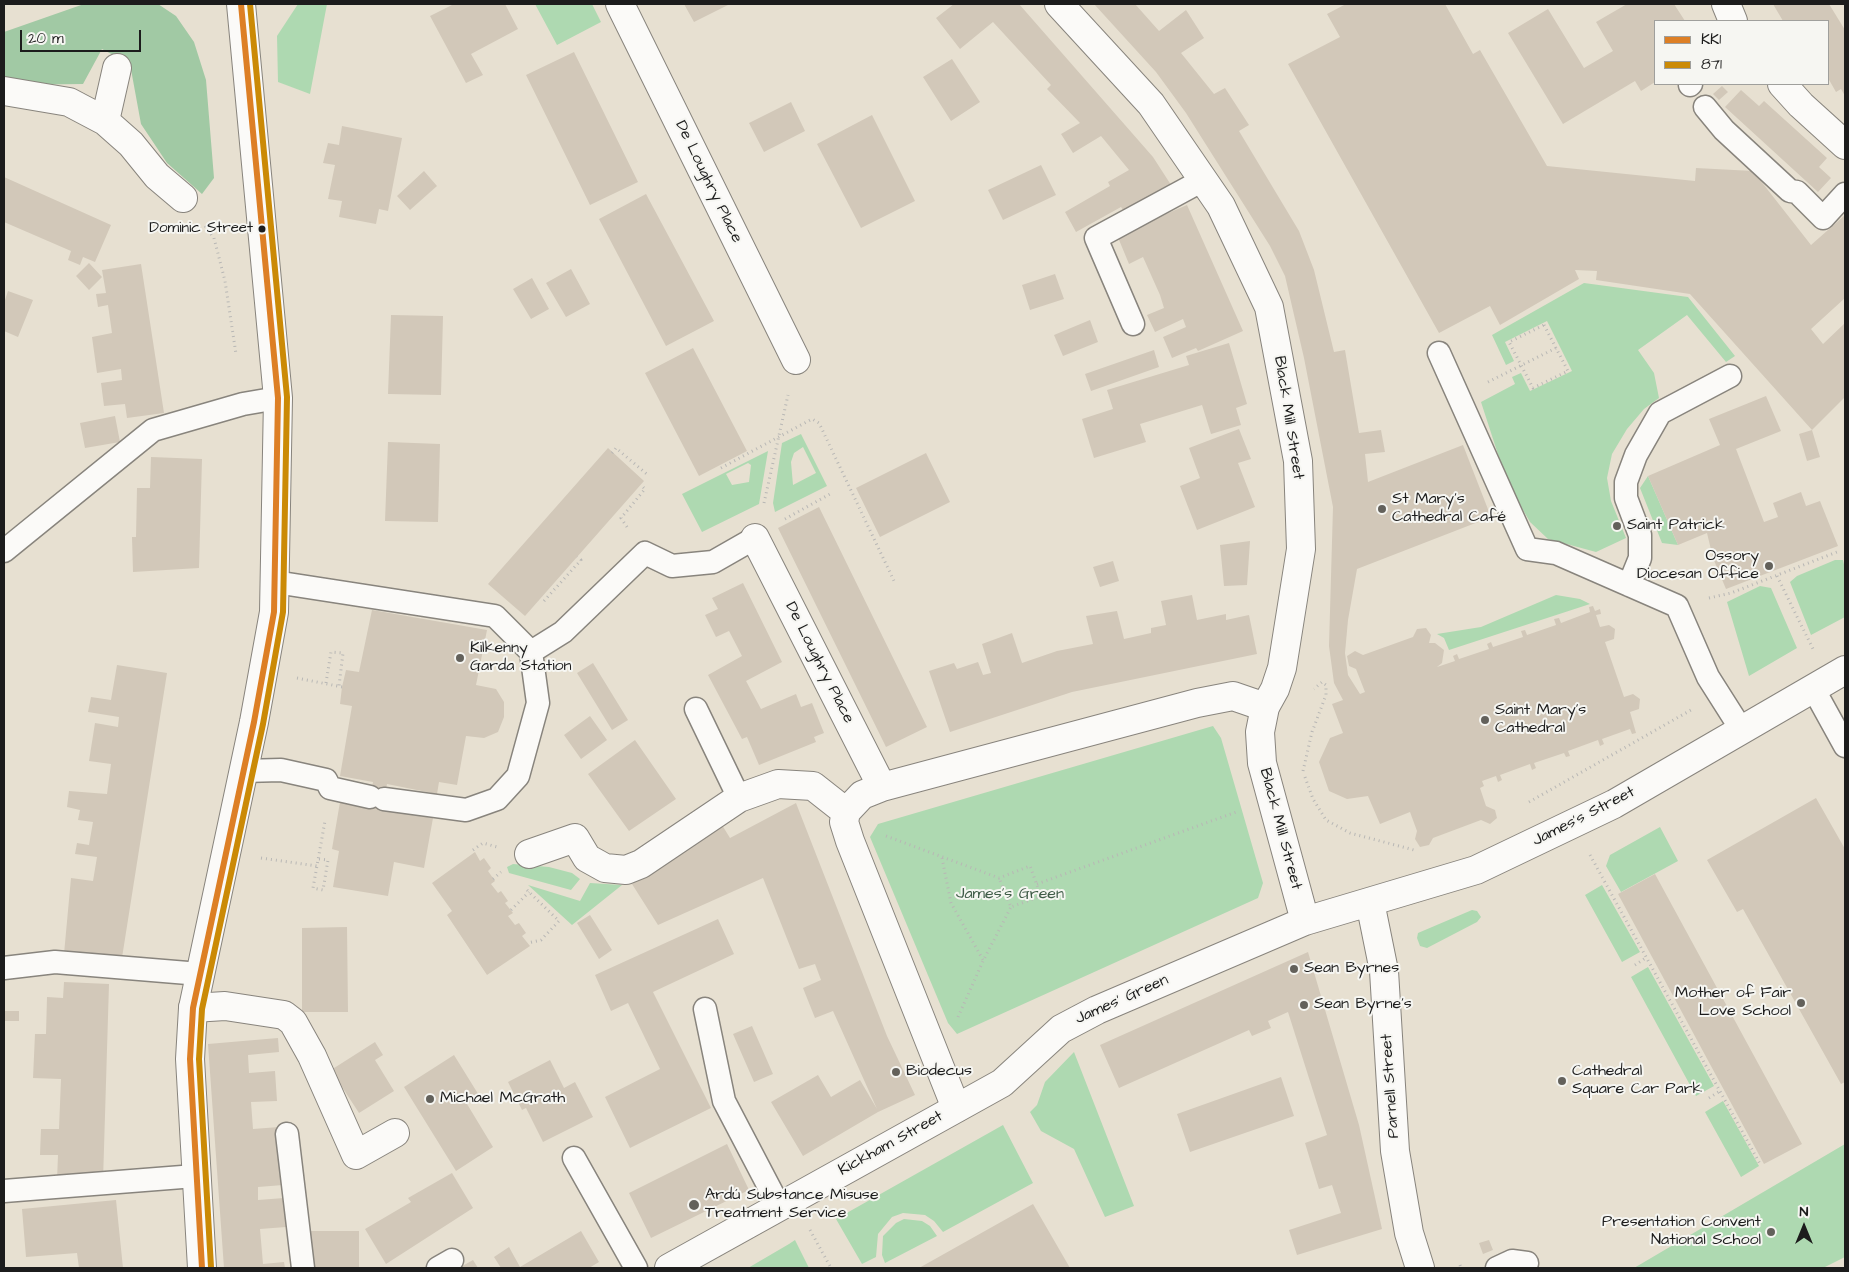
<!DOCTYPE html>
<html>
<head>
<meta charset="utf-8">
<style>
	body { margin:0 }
	#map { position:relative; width:1849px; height:1272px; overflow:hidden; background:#e7e0d1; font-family:"Architects Daughter",sans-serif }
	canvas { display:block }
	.frame { position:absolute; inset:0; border:5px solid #1c1c1c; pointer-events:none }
	.legend { position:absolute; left:1654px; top:20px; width:175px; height:65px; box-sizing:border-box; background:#f6f6f2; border:1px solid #9f9f9c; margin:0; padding:6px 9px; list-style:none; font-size:15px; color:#1c1c1c }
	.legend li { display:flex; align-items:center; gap:10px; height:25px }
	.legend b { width:25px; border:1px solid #9f9f9c }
	.north { position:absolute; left:1779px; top:1202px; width:50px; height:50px; -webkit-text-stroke:4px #f6f6f2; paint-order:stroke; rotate:0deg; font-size:14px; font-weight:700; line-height:20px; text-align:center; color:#1c1c1c }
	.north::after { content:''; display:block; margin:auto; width:18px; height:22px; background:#1c1c1c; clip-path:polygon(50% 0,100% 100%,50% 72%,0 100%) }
	.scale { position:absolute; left:20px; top:30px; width:121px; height:22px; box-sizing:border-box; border:2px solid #1c1c1c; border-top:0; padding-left:6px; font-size:15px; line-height:18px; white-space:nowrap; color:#1c1c1c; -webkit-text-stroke:4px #f6f6f2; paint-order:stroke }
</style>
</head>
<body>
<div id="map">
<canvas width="1849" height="1272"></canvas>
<div class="frame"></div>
<ul class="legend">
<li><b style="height:6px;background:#dd7f25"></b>KK1</li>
<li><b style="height:6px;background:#cb8a06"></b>871</li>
</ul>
<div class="north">N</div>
<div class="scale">20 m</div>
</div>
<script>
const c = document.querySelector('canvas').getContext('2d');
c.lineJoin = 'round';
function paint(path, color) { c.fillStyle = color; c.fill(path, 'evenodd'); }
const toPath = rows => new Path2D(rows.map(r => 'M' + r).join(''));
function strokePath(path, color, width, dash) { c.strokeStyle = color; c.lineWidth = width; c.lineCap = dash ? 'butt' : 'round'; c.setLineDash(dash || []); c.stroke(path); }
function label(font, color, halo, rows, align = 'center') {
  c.font = font + ' "Architects Daughter",sans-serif'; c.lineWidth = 4; c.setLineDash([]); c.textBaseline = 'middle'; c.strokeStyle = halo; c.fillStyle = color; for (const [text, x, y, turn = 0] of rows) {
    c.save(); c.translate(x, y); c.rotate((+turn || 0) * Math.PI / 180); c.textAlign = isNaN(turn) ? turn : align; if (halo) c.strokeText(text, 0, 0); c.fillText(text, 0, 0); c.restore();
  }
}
const green = toPath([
	[298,4,327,4,310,94,278,82,277,36],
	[535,4,592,4,601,22,557,45],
	[1584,283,1688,297,1735,356,1726,362,1687,315,1638,350,1654,373,1659,398,1644,409,1627,429,1612,454,1607,478,1611,501,1626,538,1596,552,1548,539,1530,522,1507,482,1481,402,1515,384,1512,377,1521,373,1530,391,1572,371,1547,321,1505,342,1514,361,1506,365,1492,335],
	[801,434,827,486,775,512,773,503,782,443],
	[803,447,816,473,793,485,791,462,794,453],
	[768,451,759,504,702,532,682,494],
	[748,463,751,465,749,482,732,485,726,474],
	[1648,476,1678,545,1662,543,1640,488],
	[1835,560,1843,560,1845,569,1845,617,1811,635,1790,582,1797,576],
	[1760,586,1771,588,1797,648,1749,676,1727,602],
	[1556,595,1580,599,1590,604,1449,650,1444,638,1437,634,1481,627],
	[1213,726,1221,738,1263,883,1258,898,957,1034,948,1023,870,837,878,824],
	[1660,827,1678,861,1621,892,1606,866,1610,855],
	[513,864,549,867,572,873,580,879,571,890,509,873,507,867],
	[590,883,622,885,572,925,528,885,580,901],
	[1602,885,1640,952,1622,962,1585,895],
	[1472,910,1477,911,1481,917,1477,922,1427,948,1420,946,1417,938,1418,933],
	[1648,967,1714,1086,1696,1096,1631,977],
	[1074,1052,1134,1206,1105,1217,1074,1149,1041,1131,1030,1112,1037,1105,1045,1082],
	[1723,1101,1759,1166,1741,1177,1705,1112],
	[1003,1125,1033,1183,943,1232,934,1221,925,1215,903,1213,892,1217,878,1234,876,1257,862,1264,836,1219],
	[1845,1144,1845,1257,1823,1268,1634,1268],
	[904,1219,922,1221,930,1226,937,1236,885,1263,882,1255,883,1236,896,1223],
	[795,1240,809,1268,748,1268,789,1244]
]);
const forest = toPath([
	[84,4,158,4,176,16,194,42,206,80,214,178,202,194,167,163,141,124,130,64,102,49,83,84,4,85,4,32]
]);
const building = toPath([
	[454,4,505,4,518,29,471,54,483,75,466,83,430,16],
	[684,4,730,4,694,22],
	[954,4,1019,4,1153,157,1173,188,1126,214,1121,207,1076,232,1065,212,1110,186,1108,182,1129,170,1101,136,1073,153,1061,134,1080,123,1047,89,1051,85,993,22,960,49,936,18],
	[1094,4,1135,4,1159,31,1186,10,1204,38,1181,53,1214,94,1225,88,1249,125,1239,131,1299,231,1314,270,1334,352,1345,350,1359,433,1381,430,1385,452,1365,454,1368,482,1463,445,1491,517,1357,569,1348,620,1345,653,1348,675,1360,694,1365,692,1356,669,1349,666,1347,656,1355,651,1363,655,1413,637,1417,629,1426,628,1431,635,1429,643,1435,643,1444,650,1442,663,1437,667,1455,661,1453,656,1457,654,1459,659,1489,649,1487,644,1491,642,1493,647,1523,637,1521,631,1525,630,1527,635,1556,625,1554,619,1559,618,1561,623,1590,612,1589,607,1593,606,1595,611,1600,609,1601,614,1596,615,1600,627,1609,625,1615,629,1614,639,1605,642,1624,697,1633,694,1640,699,1639,709,1630,712,1636,733,1632,734,1630,729,1602,739,1604,744,1600,746,1598,740,1568,751,1570,756,1566,757,1564,753,1534,763,1536,768,1532,770,1530,764,1500,775,1502,780,1498,782,1496,776,1482,781,1484,786,1480,788,1486,806,1495,810,1497,818,1490,824,1481,820,1433,838,1429,845,1420,847,1415,839,1417,831,1410,812,1380,824,1368,796,1347,799,1329,791,1319,762,1330,738,1343,733,1332,704,1343,700,1334,683,1329,646,1333,507,1304,358,1285,276,1270,246,1186,113,1156,72],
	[1346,4,1445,4,1473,54,1480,50,1547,166,1695,181,1696,168,1753,171,1811,245,1845,215,1845,298,1811,329,1823,344,1845,323,1845,397,1812,430,1690,294,1596,280,1597,271,1575,270,1579,279,1500,325,1490,306,1439,333,1288,64,1340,37,1327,14],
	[1627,4,1674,4,1685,21,1655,21,1655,82,1641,91,1635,81,1563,124,1508,33,1548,9,1584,68,1613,51,1596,22],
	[1773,4,1829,4,1845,30,1845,96,1841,89,1836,92,1828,78,1828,21,1783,21],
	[574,52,638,182,590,205,526,75],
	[952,59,980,102,951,121,923,77],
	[1722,86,1728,92,1719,100,1713,94],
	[1741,90,1759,106,1764,101,1827,158,1819,167,1831,178,1818,192,1725,107],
	[791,102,805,131,764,152,749,123],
	[872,115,915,201,861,228,817,144],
	[342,126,402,138,388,211,379,209,376,224,339,217,342,201,328,199,335,165,323,163,328,143,339,145],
	[1041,165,1056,195,1003,220,988,190],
	[424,171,437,186,410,210,397,196],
	[4,177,111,225,95,262,83,257,80,265,68,260,71,251,4,222],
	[646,194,714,321,666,346,599,219],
	[1187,205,1243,331,1198,351,1196,348,1172,358,1163,337,1186,327,1183,319,1155,332,1147,315,1164,308,1160,295,1143,257,1129,264,1117,235],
	[89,263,102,277,89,290,76,276],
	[141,264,164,413,127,418,125,404,104,406,101,383,122,380,121,369,97,373,92,337,112,333,108,305,98,307,96,294,106,293,102,270],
	[571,269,590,304,566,317,546,283],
	[1055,274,1064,299,1030,310,1022,285],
	[532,278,549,309,531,319,513,289],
	[8,291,33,300,18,337,4,331,4,303],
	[391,315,443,316,441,395,388,394],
	[1090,320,1098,342,1063,356,1054,335],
	[1229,343,1247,404,1236,408,1241,425,1211,434,1202,405,1140,424,1146,442,1094,458,1082,419,1113,409,1107,390,1189,365,1186,356],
	[693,348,747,451,699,476,645,373],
	[1154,350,1159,367,1091,391,1085,374],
	[1766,396,1781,431,1736,449,1764,522,1778,517,1773,503,1801,492,1806,506,1820,501,1838,546,1726,589,1713,558,1707,533,1678,545,1648,476,1720,445,1709,419],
	[115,416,120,442,85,448,80,423],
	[1239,429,1251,459,1238,463,1255,507,1197,530,1180,486,1200,478,1189,448],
	[1812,430,1820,457,1807,461,1799,434],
	[388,442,440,444,438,522,385,521],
	[608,448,644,481,525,616,488,584],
	[926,453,950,502,880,537,856,488],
	[151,457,202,459,199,568,133,572,132,537,136,537,137,488,150,488],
	[819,507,927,727,886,747,778,528],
	[1250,541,1247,585,1224,586,1220,545],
	[1113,561,1119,581,1100,587,1093,567],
	[743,583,782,662,746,681,761,709,796,694,801,707,812,703,824,733,814,737,816,742,759,765,747,737,742,739,708,675,742,656,729,631,716,637,705,615,718,609,712,598],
	[1192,595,1197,620,1226,614,1226,620,1249,615,1257,654,1072,692,950,732,929,671,954,663,957,669,978,662,983,675,991,673,982,644,1012,633,1022,663,1057,651,1093,644,1086,616,1117,611,1124,639,1151,633,1151,628,1166,625,1161,601],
	[372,610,487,630,476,685,496,689,504,702,504,717,498,732,484,738,466,736,457,785,439,782,437,794,387,784,382,810,433,818,424,868,394,862,388,896,333,887,339,851,332,849,340,802,368,807,373,782,340,776,352,706,340,704,342,687,346,670,359,672],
	[593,663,628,720,612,730,577,673],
	[117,665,167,673,121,964,64,954,71,878,93,881,97,857,75,854,77,843,89,845,93,822,78,820,80,810,67,807,69,791,107,794,111,764,89,761,95,723,118,727,119,717,88,712,91,697,111,700],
	[590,716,607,740,581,759,564,735],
	[635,740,676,799,629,831,588,774],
	[1816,798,1845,849,1845,1082,1841,1084,1743,909,1737,912,1707,860],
	[796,803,887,1036,915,1095,878,1112,803,1156,771,1102,818,1075,831,1097,860,1080,877,1109,833,1011,815,1018,803,988,821,980,815,964,799,969,763,878,658,925,632,884,722,825,730,838],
	[475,852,480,861,484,858,491,868,488,871,495,881,491,884,498,893,501,891,508,901,505,903,513,913,508,916,515,925,519,923,526,933,522,936,530,946,487,975,447,915,452,911,432,883],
	[1655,874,1802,1144,1764,1164,1618,894],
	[590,915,612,950,599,959,577,923],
	[718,919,734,954,653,992,711,1108,630,1148,605,1097,660,1069,628,1003,611,1011,595,975],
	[347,927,348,1012,302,1012,302,928],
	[1308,952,1359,1125,1382,1229,1297,1255,1289,1230,1341,1213,1332,1185,1319,1189,1305,1143,1327,1135,1288,1012,1268,1021,1271,1028,1252,1036,1249,1030,1119,1088,1100,1045],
	[64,982,109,984,103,1181,57,1180,58,1155,40,1155,41,1129,59,1129,61,1079,33,1078,35,1034,46,1034,47,997,63,998],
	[4,1011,19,1011,19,1021,4,1021],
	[752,1026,773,1074,754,1082,733,1034],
	[278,1038,279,1052,248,1055,249,1073,275,1071,277,1101,251,1102,253,1129,279,1127,283,1185,258,1187,258,1200,284,1198,286,1227,260,1229,263,1264,284,1262,285,1268,224,1268,208,1044],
	[375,1042,383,1055,375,1060,394,1091,359,1113,331,1070],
	[454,1055,480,1097,467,1104,493,1147,456,1171,404,1087],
	[550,1060,564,1088,575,1082,593,1117,543,1142,526,1108,522,1110,508,1082],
	[1281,1077,1294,1116,1190,1152,1177,1114],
	[727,1144,749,1190,651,1238,629,1193],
	[452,1173,473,1208,386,1264,365,1229,411,1202,408,1198],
	[116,1200,123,1268,79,1268,77,1253,26,1257,22,1209],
	[1033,1204,1070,1268,919,1268],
	[309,1231,359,1231,359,1268,309,1268],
	[581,1231,599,1262,589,1268,501,1268,494,1257,509,1247,520,1267],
	[1489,1240,1493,1250,1483,1254,1479,1243],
	[473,1260,478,1268,459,1268]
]);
const path = toPath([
	[205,226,214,238,225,281,236,354],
	[1544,325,1568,371,1533,388,1509,342,1544,325],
	[1488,382,1556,348],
	[612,453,616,448,649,476],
	[721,468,812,419,819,423,895,583],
	[764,503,788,395],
	[785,519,830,494],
	[627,527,621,518,645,489,641,485],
	[1777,576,1813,649],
	[1709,598,1731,593,1837,552],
	[544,601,581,560,577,557],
	[297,678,342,687],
	[326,683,331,652,343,653,339,686],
	[1303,771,1312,732,1326,695,1326,685,1322,682,1314,689],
	[1305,777,1313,799,1326,820,1350,833,1414,850],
	[1529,802,1691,710],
	[886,836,999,878,1030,866,1041,896,1011,907,999,878],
	[473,850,483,843,497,847],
	[1590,855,1760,1164],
	[261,858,317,866],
	[942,858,951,903,983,960],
	[319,859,328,860,323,890,313,888,325,821],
	[493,879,501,872],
	[1037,884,1239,811],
	[527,890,559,921,541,940,528,943],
	[511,910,529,892],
	[1635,965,1647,957],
	[958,1017,983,961,1011,907],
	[1709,1098,1720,1091],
	[810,1230,831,1268],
	[1460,1265,1461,1268]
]);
const lane = toPath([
	[1690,85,1691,84],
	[1705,107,1724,130,1790,191,1797,192,1823,218,1845,194],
	[1133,324,1096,238,1203,180],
	[1439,353,1527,549,1556,553,1677,606,1708,677,1741,729],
	[4,551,153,430,243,404,278,398],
	[275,582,495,616,531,652,538,703,518,776,497,799,466,810,384,799],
	[1629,585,1640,558,1640,535,1626,498,1626,482,1636,455,1660,413,1730,376],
	[531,652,563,632,645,553,672,566,713,562,755,538],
	[1813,688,1845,746],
	[696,709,739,798],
	[243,771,281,770,326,780,330,788,370,797],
	[4,968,55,962,200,974],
	[705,1009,724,1101,779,1206],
	[287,1134,303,1268],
	[574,1158,636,1268],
	[4,1191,195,1176],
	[438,1268,452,1260],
	[1497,1268,1512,1261,1527,1263,1525,1268]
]);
const street = toPath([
	[620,4,796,360],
	[1726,4,1733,21],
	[1782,84,1801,105,1845,145],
	[4,91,69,102,105,121,131,144,157,176,183,198],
	[105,121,117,68],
	[755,538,882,787],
	[529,854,575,838,587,858,605,868,626,870,641,864,739,798,778,784,813,786,846,812],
	[193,1008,225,1006,284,1015,293,1022,312,1056,356,1155,395,1133],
	[956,1108,850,841,844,822,846,812,862,795,882,787,1197,703,1233,696,1265,707]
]);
const secondary = toPath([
	[1059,4,1151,104,1221,206,1269,307,1298,461,1301,549,1282,668,1275,689,1265,707,1260,732,1262,763,1305,921],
	[1370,902,1384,971,1395,1151,1409,1233,1420,1268],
	[202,1268,190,1059,193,1008,254,722,274,612,278,398,241,4],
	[669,1268,1002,1083,1061,1029,1097,1010,1305,921,1476,870,1614,804,1845,670]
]);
const bus1 = toPath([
	[202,1268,190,1059,193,1008,254,722,274,612,278,398,241,4]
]);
const bus2 = toPath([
	[211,1267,199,1059,202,1009,263,724,283,612,287,397,250,4]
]);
const markers = [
	[262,229,4.5,"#1c1c1c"],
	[1382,509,5,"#63615b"],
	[1617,526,5,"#63615b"],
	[1769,566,5,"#63615b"],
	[460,658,5,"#63615b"],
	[1485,720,5,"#63615b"],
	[1294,969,5,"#63615b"],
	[1801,1003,5,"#63615b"],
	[1304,1005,5,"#63615b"],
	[896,1072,5,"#63615b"],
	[1562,1081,5,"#63615b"],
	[430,1099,5,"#63615b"],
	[694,1205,6,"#63615b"],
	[1771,1232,5,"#63615b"]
];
const busNames = [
	["Dominic Street",253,229]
];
const streetNames = [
	["De Loughry Place",708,182,64],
	["Black Mill Street",1288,418,81],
	["De Loughry Place",819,663,63],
	["James's Street",1584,817,-27],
	["Black Mill Street",1280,829,75],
	["James' Green",1122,1000,-24],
	["Parnell Street",1391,1086,-94],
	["Kickham Street",891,1144,-29]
];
const poiNames = [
	["St Mary's",1392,500],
	["Cathedral Café",1392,518],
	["Saint Patrick",1627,526],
	["Ossory",1759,557,"right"],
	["Diocesan Office",1759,575,"right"],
	["Kilkenny",470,649],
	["Garda Station",470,667],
	["Saint Mary's",1495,711],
	["Cathedral",1495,729],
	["Sean Byrnes",1304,969],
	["Mother of Fair",1791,994,"right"],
	["Love School",1791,1012,"right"],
	["Sean Byrne’s",1314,1005],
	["Biodecus",906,1072],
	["Cathedral",1572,1072],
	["Square Car Park",1572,1090],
	["Michael McGrath",440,1099],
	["Ardú Substance Misuse",705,1196],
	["Treatment Service",705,1214],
	["Presentation Convent",1761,1223,"right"],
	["National School",1761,1241,"right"]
];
const parkNames = [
	["James's Green",1010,895]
];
paint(green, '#aed9b1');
paint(forest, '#a1c9a4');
paint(building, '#d2c8b9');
strokePath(lane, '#88847d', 25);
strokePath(street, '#88847d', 30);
strokePath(secondary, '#88847d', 30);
strokePath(path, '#b8b7b5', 3, [1, 4]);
strokePath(lane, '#fbfaf8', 22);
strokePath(street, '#fbfaf8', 28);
strokePath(secondary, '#fbfaf8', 28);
strokePath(bus1, '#dd7f25', 6);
strokePath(bus2, '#cb8a06', 6);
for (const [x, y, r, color] of markers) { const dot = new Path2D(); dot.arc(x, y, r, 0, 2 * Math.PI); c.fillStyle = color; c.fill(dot); strokePath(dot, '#f6f6f2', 2); }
label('15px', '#1c1c1c', '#f6f6f2', busNames, 'right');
label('16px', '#1c1c1c', '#f6f6f2', streetNames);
label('16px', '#1c1c1c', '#f6f6f2', poiNames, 'left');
label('16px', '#3f5c47', '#f6f6f2', parkNames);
</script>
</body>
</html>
